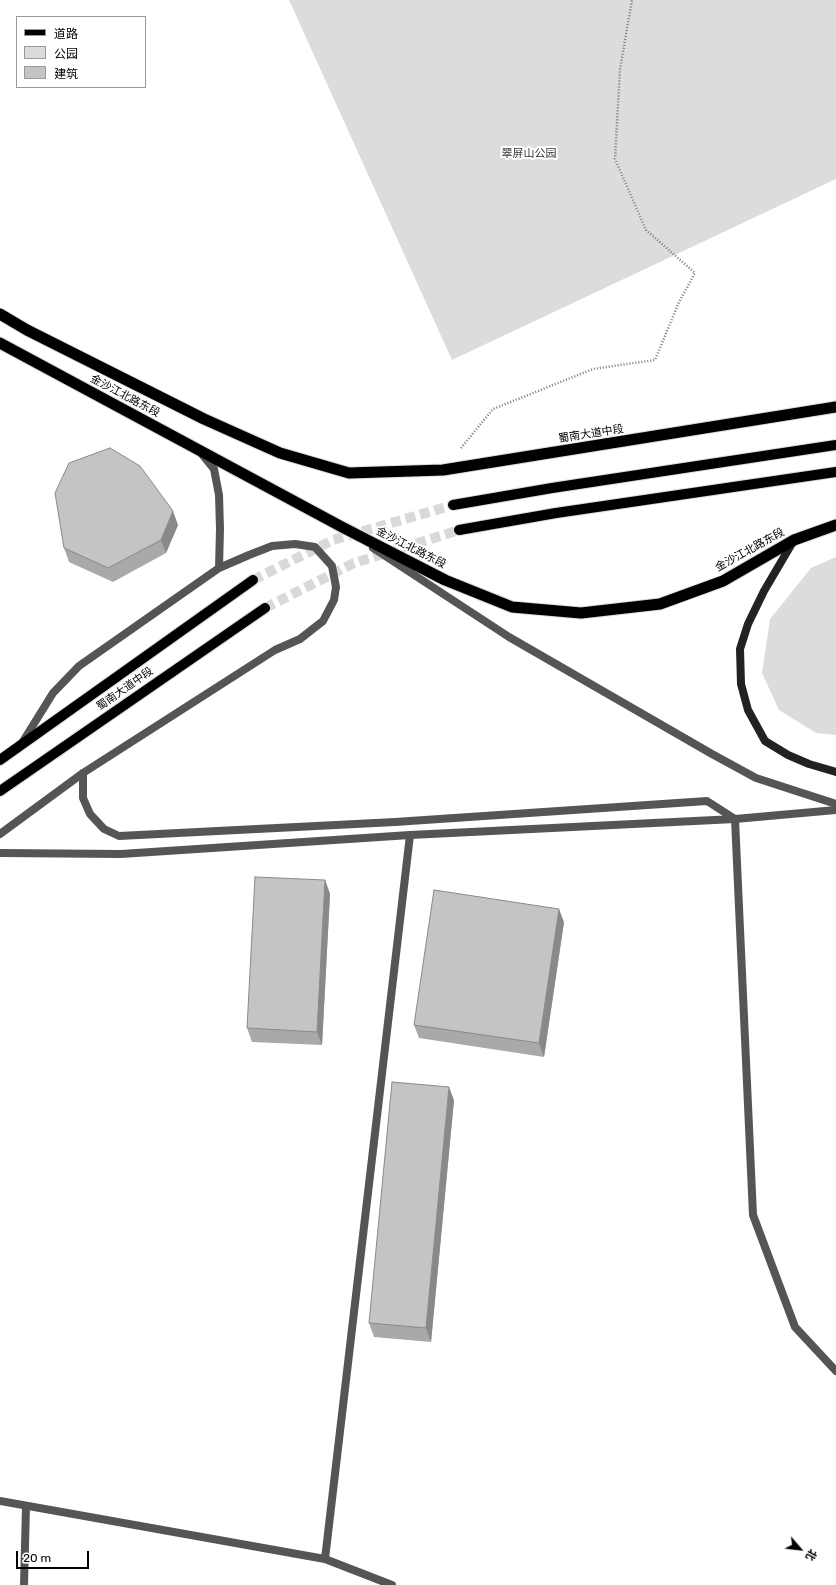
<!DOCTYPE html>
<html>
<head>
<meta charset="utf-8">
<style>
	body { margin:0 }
	#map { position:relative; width:836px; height:1585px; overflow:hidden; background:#fff; font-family:Rubik,"Noto Sans SC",sans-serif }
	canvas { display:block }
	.legend { position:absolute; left:16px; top:16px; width:130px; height:72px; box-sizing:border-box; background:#fff; border:1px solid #999; margin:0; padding:5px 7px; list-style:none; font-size:12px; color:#000 }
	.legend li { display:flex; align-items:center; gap:8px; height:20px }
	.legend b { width:20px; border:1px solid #999 }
	.north { position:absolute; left:780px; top:1529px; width:40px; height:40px; -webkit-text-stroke:3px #fff; paint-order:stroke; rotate:118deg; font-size:11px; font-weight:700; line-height:16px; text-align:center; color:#000 }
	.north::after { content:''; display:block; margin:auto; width:14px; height:18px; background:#000; clip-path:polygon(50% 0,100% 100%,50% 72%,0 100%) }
	.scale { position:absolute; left:16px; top:1551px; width:73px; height:18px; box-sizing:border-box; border:2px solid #000; border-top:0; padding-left:5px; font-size:12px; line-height:14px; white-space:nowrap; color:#000; -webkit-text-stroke:3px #fff; paint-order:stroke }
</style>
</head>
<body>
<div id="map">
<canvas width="836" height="1585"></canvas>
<ul class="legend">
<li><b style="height:5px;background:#000"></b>道路</li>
<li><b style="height:11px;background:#dcdcdc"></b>公园</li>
<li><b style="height:11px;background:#c4c4c4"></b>建筑</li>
</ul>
<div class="north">北</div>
<div class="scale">20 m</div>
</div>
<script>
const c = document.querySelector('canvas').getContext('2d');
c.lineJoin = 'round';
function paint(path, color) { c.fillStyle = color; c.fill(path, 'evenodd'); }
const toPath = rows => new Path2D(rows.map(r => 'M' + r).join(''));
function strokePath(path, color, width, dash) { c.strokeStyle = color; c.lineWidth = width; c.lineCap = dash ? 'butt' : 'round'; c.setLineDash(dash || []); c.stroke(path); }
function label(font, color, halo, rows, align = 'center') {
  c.font = font + ' Rubik,"Noto Sans SC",sans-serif'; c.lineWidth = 4; c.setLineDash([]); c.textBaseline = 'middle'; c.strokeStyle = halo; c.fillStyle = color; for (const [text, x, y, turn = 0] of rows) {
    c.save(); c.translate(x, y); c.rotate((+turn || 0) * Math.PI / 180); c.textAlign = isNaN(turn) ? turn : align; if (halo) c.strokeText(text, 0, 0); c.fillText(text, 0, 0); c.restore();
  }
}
const green = toPath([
	[289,0,836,0,836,179,452,360],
	[836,557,836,735,816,733,779,710,762,673,770,619,811,568]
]);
const primaryTunnel = toPath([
	[253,580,333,540,453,505],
	[265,608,354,563,459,530]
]);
const path = toPath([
	[461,448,493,409,593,369,655,360,679,302,695,273,646,230,615,159,620,69,632,0]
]);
const minor = toPath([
	[373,548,509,637,712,754,756,778,836,804],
	[735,819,753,1215,795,1327,836,1371],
	[0,1501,325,1559,392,1585],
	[325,1559,410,835],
	[24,1585,26,1506]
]);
const tertiary = toPath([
	[201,453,214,469,219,495,220,529,219,568],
	[83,773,83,798,90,814,104,829,119,836,395,822,707,801,735,819],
	[0,834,83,773,275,650,300,639,323,621,334,600,336,587,332,566,315,547,295,544,272,546,249,555,219,568,79,666,53,693,22,743],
	[0,853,121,854,410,835,735,819,836,810]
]);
const secondary = toPath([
	[794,540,764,591,748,624,740,649,741,684,748,710,765,741,788,755,809,764,836,772]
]);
const primary = toPath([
	[453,505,552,488,836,445],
	[459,530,556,513,836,472],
	[0,760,253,580],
	[0,791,265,608]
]);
const trunk = toPath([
	[0,314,27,330,204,419,280,453,349,473,443,470,836,407],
	[0,343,342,527,445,580,512,607,581,613,660,604,723,581,794,540,836,525]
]);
const wall = toPath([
	[178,525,166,553,113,582,69,562,64,548],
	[325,880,330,894,322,1045,252,1042,247,1028],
	[564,922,544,1057,419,1038,414,1025],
	[454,1100,431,1342,374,1337,369,1323]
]);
const shadedWall = toPath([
	[173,511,178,525,166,553,161,540],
	[325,880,330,894,322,1045,317,1032],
	[559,909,564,922,544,1057,539,1043],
	[449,1087,454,1100,431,1342,426,1328]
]);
const building = toPath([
	[110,448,140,466,173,511,161,540,108,568,64,548,55,493,69,463,110,448],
	[255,877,325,880,317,1032,247,1028,255,877],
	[434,890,559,909,539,1043,414,1025,434,890],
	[392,1082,449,1087,426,1328,369,1323,392,1082]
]);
const parkNames = [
	["翠屏山公园",529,154]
];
const streetNames = [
	["金沙江北路东段",125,396,28],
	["蜀南大道中段",591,434,-9],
	["金沙江北路东段",411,548,27],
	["金沙江北路东段",750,550,-29],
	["蜀南大道中段",125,689,-35]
];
paint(green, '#dcdcdc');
strokePath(primaryTunnel, '#d9d9d9', 10, [10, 5]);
strokePath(primary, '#dbdbdb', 12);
strokePath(trunk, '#dbdbdb', 13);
strokePath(path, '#777', 2.5, [1, 2]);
strokePath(minor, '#555', 8);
strokePath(tertiary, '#555', 8);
strokePath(secondary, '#222', 8);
strokePath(primary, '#000', 10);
strokePath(trunk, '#000', 11);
paint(wall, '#a9a9a9');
paint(shadedWall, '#898989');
paint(building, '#c4c4c4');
strokePath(building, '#898989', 1);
label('11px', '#333', '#fff', parkNames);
label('11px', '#000', '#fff', streetNames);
</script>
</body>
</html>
